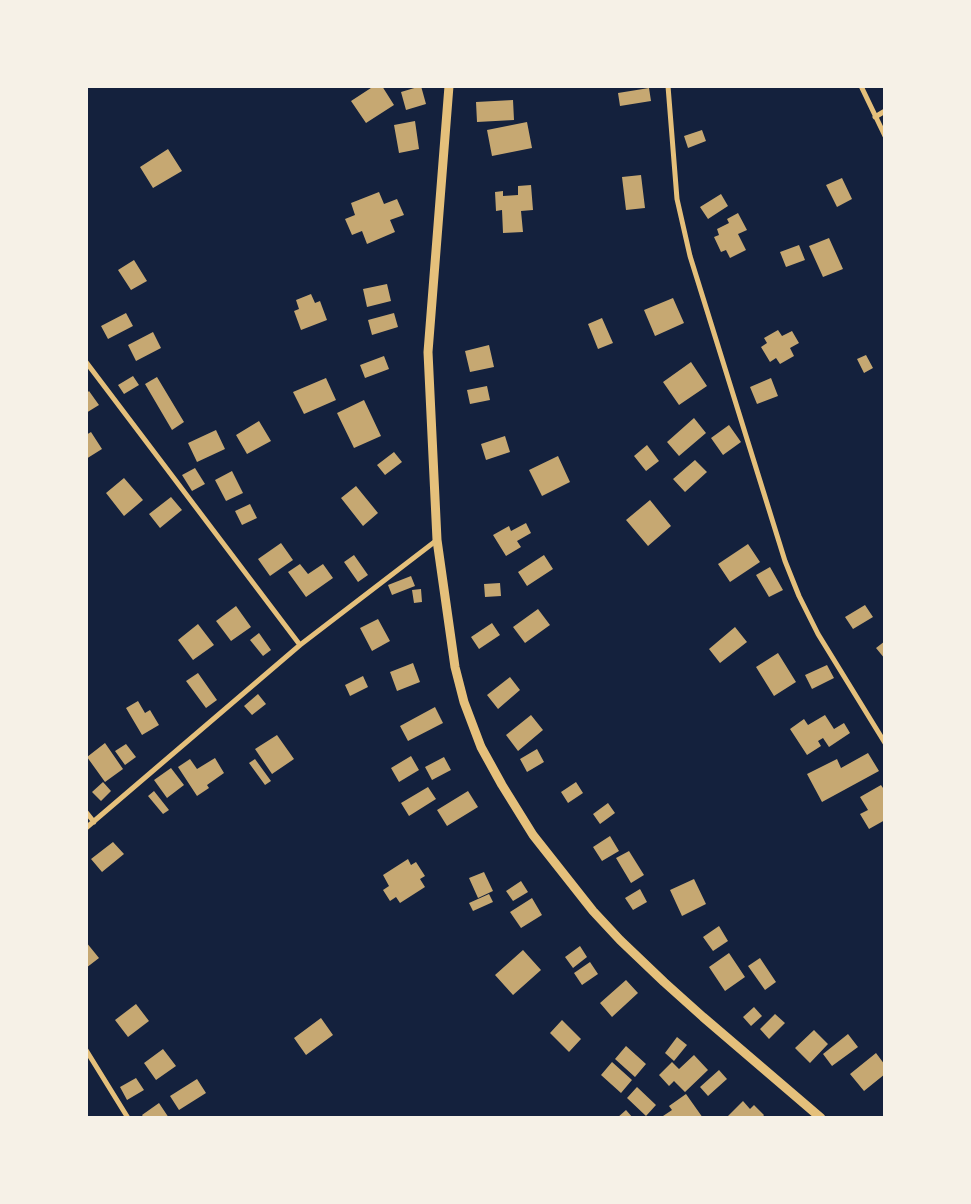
<!DOCTYPE html>
<html>
<head>
<meta charset="utf-8">
<style>
	body { margin:0 }
	#map { position:relative; width:971px; height:1204px; overflow:hidden; background:#14213d; font-family:Barlow,sans-serif }
	canvas { display:block }
	.frame { position:absolute; inset:0; border:88px solid #f6f1e7; pointer-events:none }
</style>
</head>
<body>
<div id="map">
<canvas width="971" height="1204"></canvas>
<div class="frame"></div>
</div>
<script>
const c = document.querySelector('canvas').getContext('2d');
c.lineJoin = 'round';
function paint(path, color) { c.fillStyle = color; c.fill(path, 'evenodd'); }
const toPath = rows => new Path2D(rows.map(r => 'M' + r).join(''));
function strokePath(path, color, width, dash) { c.strokeStyle = color; c.lineWidth = width; c.lineCap = dash ? 'butt' : 'round'; c.setLineDash(dash || []); c.stroke(path); }
const building = toPath([
	[374,86,382,86,394,105,366,123,351,101],
	[421,86,426,104,406,110,401,92],
	[649,88,651,101,620,106,618,93],
	[513,100,514,120,477,122,476,102],
	[415,121,419,149,399,153,394,125],
	[527,122,532,148,492,156,487,130],
	[702,130,706,141,688,148,684,136],
	[168,149,182,171,153,188,140,167],
	[641,175,645,208,626,210,622,177],
	[842,178,852,199,837,207,826,185],
	[531,185,533,210,521,211,523,232,503,233,502,210,496,211,495,192,503,191,503,196,518,195,518,186],
	[379,192,384,204,397,199,404,215,390,220,395,232,367,244,362,231,352,235,345,219,355,215,351,203],
	[721,194,728,206,708,219,700,207],
	[738,213,747,230,738,234,746,250,730,258,726,250,721,252,714,237,719,235,717,229,729,223,727,219],
	[829,238,843,269,823,277,809,246],
	[799,245,805,260,786,267,780,252],
	[134,260,147,281,131,290,118,270],
	[387,284,391,301,367,307,363,289],
	[311,294,315,303,320,301,327,320,301,330,294,311,299,309,296,300],
	[673,298,684,323,655,336,644,310],
	[126,313,133,326,108,339,101,326],
	[394,313,398,327,372,335,368,320],
	[602,318,613,343,598,349,588,324],
	[778,330,782,336,792,331,799,343,790,348,794,356,780,364,776,358,770,362,761,347,767,343,764,338],
	[153,332,161,348,136,361,128,345],
	[489,345,494,367,470,372,465,351],
	[866,355,873,368,864,373,857,359],
	[384,356,389,369,365,378,360,365],
	[691,362,707,386,679,405,663,382],
	[133,376,139,385,124,394,118,385],
	[157,377,184,422,172,430,145,384],
	[326,378,336,400,304,414,293,392],
	[771,378,778,396,757,404,750,387],
	[487,386,490,400,470,404,467,390],
	[89,391,99,405,86,413,86,394],
	[364,400,381,436,354,448,337,413],
	[694,418,706,433,679,456,667,442],
	[259,421,271,441,247,454,236,435],
	[729,425,741,442,723,455,711,438],
	[216,430,225,449,197,462,188,443],
	[91,432,102,449,86,459,86,435],
	[505,436,510,452,486,460,481,444],
	[647,445,659,461,646,471,634,456],
	[394,452,402,462,385,475,377,465],
	[558,456,570,482,542,496,529,470],
	[695,460,707,472,685,492,673,479],
	[195,468,205,484,192,491,182,475],
	[232,471,243,493,226,501,215,480],
	[124,478,143,500,124,516,106,493],
	[356,486,378,513,363,526,341,498],
	[171,497,182,510,160,528,149,514],
	[650,500,671,526,648,546,626,520],
	[250,504,257,518,242,525,235,511],
	[526,523,531,533,517,541,521,547,506,556,493,535,509,526,511,531],
	[281,543,293,560,270,576,258,559],
	[748,544,760,562,730,582,718,564],
	[354,555,368,575,358,582,344,562],
	[544,555,553,569,527,586,518,572],
	[300,564,308,574,323,564,333,578,306,597,288,572],
	[770,567,783,590,769,597,756,575],
	[411,576,415,586,392,595,388,585],
	[500,583,501,596,485,597,484,584],
	[421,589,422,602,414,603,412,590],
	[865,605,873,617,853,629,845,617],
	[236,606,251,627,231,641,216,621],
	[538,609,550,625,525,643,513,627],
	[378,619,390,641,372,651,360,628],
	[492,623,500,635,479,649,471,637],
	[198,624,214,645,193,660,178,640],
	[735,627,747,642,720,663,709,649],
	[259,633,271,650,263,656,250,640],
	[885,641,885,659,876,648],
	[778,653,796,682,774,696,756,667],
	[413,663,420,682,397,691,390,672],
	[827,665,834,678,812,689,805,675],
	[198,673,217,700,206,708,186,681],
	[363,676,368,687,350,696,345,685],
	[510,677,520,690,498,709,487,695],
	[258,694,266,704,252,715,244,706],
	[138,701,145,713,150,710,159,725,142,735,126,708],
	[435,707,443,723,408,741,400,726],
	[531,715,543,730,518,751,506,735],
	[825,715,834,729,844,723,850,733,829,747,823,738,818,741,821,746,807,755,790,729,804,719,808,725],
	[277,735,294,759,272,774,255,749],
	[105,743,123,769,105,782,87,757],
	[126,744,136,757,125,765,115,751],
	[537,749,544,762,527,772,520,759],
	[868,753,879,771,822,802,807,774,837,759,841,768],
	[411,756,419,770,399,782,391,768],
	[444,757,451,770,432,780,425,767],
	[215,758,224,773,207,785,209,788,197,796,178,767,190,759,197,769],
	[255,759,271,781,265,785,249,763],
	[171,768,184,785,167,798,154,780],
	[103,782,111,791,101,801,92,792],
	[576,782,583,793,568,803,561,792],
	[881,785,885,791,885,820,869,829,860,814,868,810,860,797],
	[428,787,436,799,409,816,401,803],
	[154,791,169,810,163,814,148,796],
	[468,791,478,807,447,826,437,810],
	[608,803,615,813,600,824,593,814],
	[610,836,619,851,602,861,593,847],
	[113,842,124,854,102,872,91,859],
	[629,851,644,875,631,883,616,858],
	[408,859,411,865,416,862,425,876,420,879,425,887,400,903,396,897,390,901,383,890,389,886,383,875],
	[484,872,493,891,478,898,469,878],
	[694,879,706,904,682,916,670,890],
	[521,881,528,892,513,901,506,891],
	[640,889,647,902,633,910,625,898],
	[489,894,493,902,473,911,469,903],
	[532,898,542,915,521,928,510,912],
	[719,926,728,941,713,951,703,937],
	[86,942,99,958,86,968],
	[580,946,587,957,573,968,565,957],
	[523,950,541,970,513,995,495,975],
	[729,953,745,977,725,991,709,967],
	[760,958,776,982,765,990,748,966],
	[590,962,598,974,582,985,574,973],
	[626,980,638,993,612,1017,600,1003],
	[136,1004,149,1021,128,1037,115,1020],
	[754,1007,762,1016,751,1026,743,1017],
	[775,1014,785,1023,769,1039,760,1029],
	[321,1018,333,1035,306,1055,294,1038],
	[562,1020,581,1039,569,1052,550,1033],
	[814,1030,828,1044,810,1063,795,1048],
	[848,1034,858,1047,832,1066,823,1054],
	[677,1037,687,1045,674,1061,665,1053],
	[626,1046,646,1064,635,1077,615,1059],
	[163,1049,176,1066,156,1080,144,1063],
	[876,1053,885,1065,885,1074,864,1091,850,1074],
	[694,1055,708,1070,685,1092,674,1081,669,1086,659,1075,672,1062,679,1069],
	[612,1062,632,1080,621,1093,601,1075],
	[719,1070,727,1079,708,1096,700,1087],
	[136,1078,144,1090,127,1100,120,1087],
	[197,1079,206,1093,179,1110,170,1096],
	[637,1087,656,1105,646,1116,627,1098],
	[686,1094,703,1118,664,1118,663,1116,672,1110,669,1106],
	[743,1101,750,1109,754,1105,764,1115,762,1118,726,1118],
	[159,1103,169,1118,144,1118,142,1115],
	[626,1110,633,1118,617,1118]
]);
const minor = toPath([
	[668,86,677,199,690,256,785,561,799,596,818,634,885,743],
	[861,86,885,136],
	[875,117,885,111],
	[86,362,300,645],
	[86,812,94,822],
	[86,828,300,645,437,540],
	[86,1050,128,1118]
]);
const tertiary = toPath([
	[449,86,428,352,437,540,455,667,464,702,481,747,502,785,533,835,593,911,620,940,664,982,703,1017,821,1118]
]);
paint(building, '#c6a872');
strokePath(minor, '#e5c07b', 5);
strokePath(tertiary, '#e5c07b', 9);
</script>
</body>
</html>
